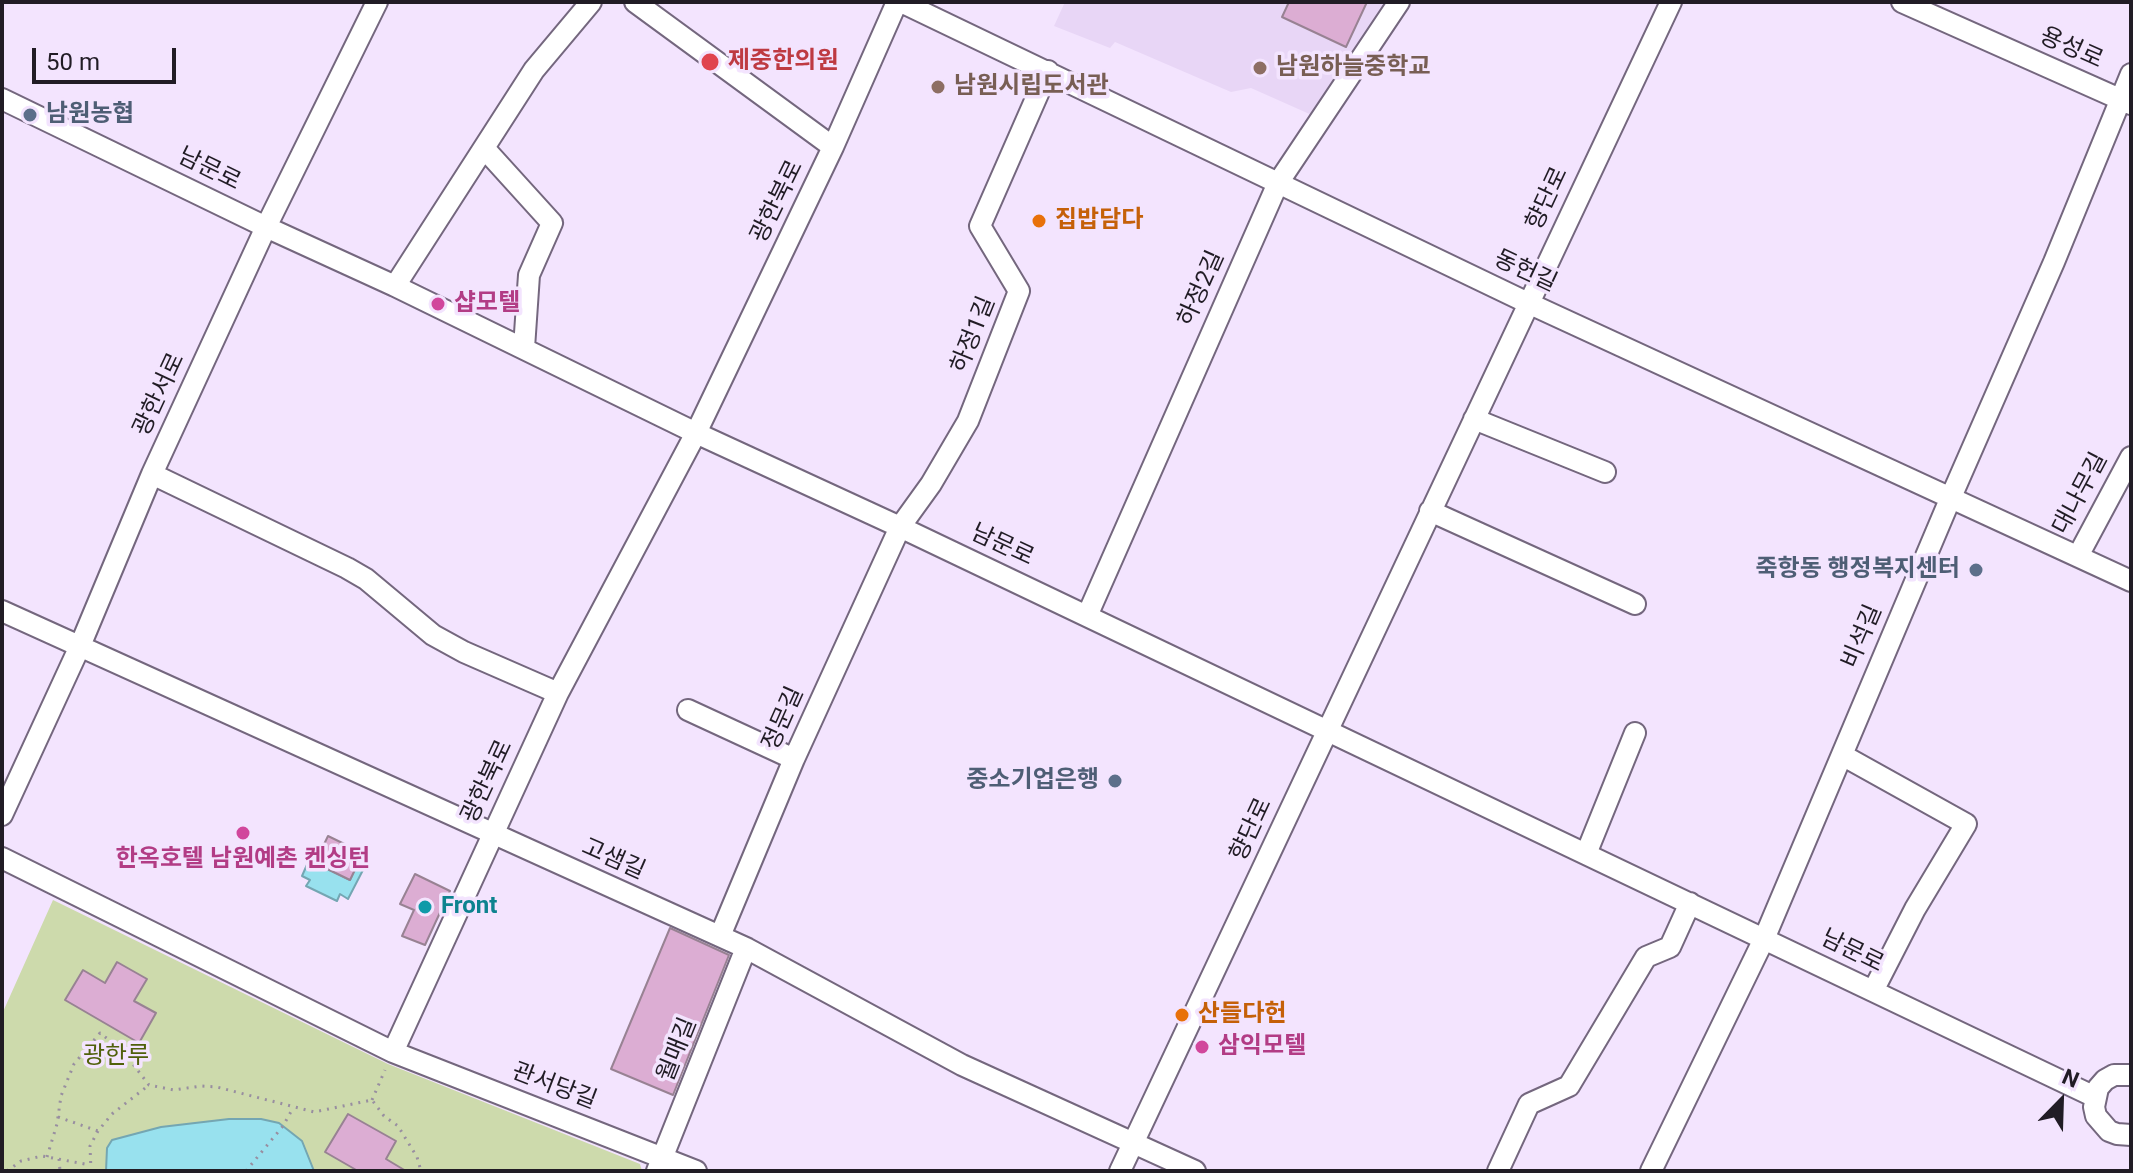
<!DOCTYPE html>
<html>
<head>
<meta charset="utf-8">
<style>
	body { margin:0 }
	#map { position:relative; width:2133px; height:1173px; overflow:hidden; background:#f3e4fe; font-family:Roboto,sans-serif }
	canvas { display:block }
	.frame { position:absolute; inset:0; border:4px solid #211c25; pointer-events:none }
	.north { position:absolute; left:2021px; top:1061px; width:80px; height:80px; -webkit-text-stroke:6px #f3e4fe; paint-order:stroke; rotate:23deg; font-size:22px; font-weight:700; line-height:32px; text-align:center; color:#211c25 }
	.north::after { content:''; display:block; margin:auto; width:28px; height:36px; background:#211c25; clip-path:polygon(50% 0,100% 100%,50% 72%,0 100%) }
	.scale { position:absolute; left:32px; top:48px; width:144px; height:36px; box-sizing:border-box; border:4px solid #211c25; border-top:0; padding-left:10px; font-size:24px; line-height:28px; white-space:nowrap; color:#211c25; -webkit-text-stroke:6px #f3e4fe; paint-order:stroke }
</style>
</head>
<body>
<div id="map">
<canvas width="2133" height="1173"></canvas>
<div class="frame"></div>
<div class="north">N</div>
<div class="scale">50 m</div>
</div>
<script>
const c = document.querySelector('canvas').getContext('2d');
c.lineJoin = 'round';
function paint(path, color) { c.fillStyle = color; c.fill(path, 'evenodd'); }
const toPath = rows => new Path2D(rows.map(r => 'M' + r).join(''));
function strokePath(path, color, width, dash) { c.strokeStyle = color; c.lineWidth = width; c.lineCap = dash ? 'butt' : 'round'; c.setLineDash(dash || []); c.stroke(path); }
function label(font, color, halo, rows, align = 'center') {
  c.font = font + ' Roboto,"Noto Sans KR",sans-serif'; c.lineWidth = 7; c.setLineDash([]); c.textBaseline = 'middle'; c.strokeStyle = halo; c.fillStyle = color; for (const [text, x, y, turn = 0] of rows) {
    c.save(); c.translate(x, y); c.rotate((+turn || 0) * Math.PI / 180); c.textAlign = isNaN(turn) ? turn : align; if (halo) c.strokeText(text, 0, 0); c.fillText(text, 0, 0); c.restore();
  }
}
const built = toPath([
	[1065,2,1389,2,1314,116,1251,88,1231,92,1115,42,1110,48,1054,26]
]);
const green = toPath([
	[53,900,388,1064,640,1164,642,1171,2,1171,2,1014]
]);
const water = toPath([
	[313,851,319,853,315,863,350,880,356,867,363,870,348,899,340,894,337,901,306,886,310,880,302,876,313,851],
	[229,1119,261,1119,279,1123,302,1141,314,1171,106,1171,107,1148,112,1140,161,1127,229,1119]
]);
const building = toPath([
	[1289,2,1367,2,1346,47,1282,17,1289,2],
	[328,836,363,853,350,880,315,863,328,836],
	[415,874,450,891,425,945,402,936,414,910,400,904,415,874],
	[670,928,729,955,673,1095,611,1069,670,928],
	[117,962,147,979,134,1001,156,1013,139,1043,65,1000,83,970,105,983,117,962],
	[348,1114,396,1141,386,1159,406,1171,358,1171,325,1152,348,1114]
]);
const path = toPath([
	[372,1100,385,1070],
	[58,1117,98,1131],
	[47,1157,57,1124,61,1096,74,1064,100,1033,122,1050,149,1085,174,1090,201,1086,217,1087,314,1112,372,1100,384,1116,398,1126,417,1157,421,1171],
	[59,1159,60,1171],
	[7,1171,21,1161,42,1156,90,1165],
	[91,1171,90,1146,98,1131,112,1114,149,1085],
	[246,1171,283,1126,293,1108]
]);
const minor = toPath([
	[635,2,833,147],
	[901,2,1528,303,2131,581],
	[1902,2,2131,104],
	[2,99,266,227,395,286,696,433,900,527,2095,1097],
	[484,148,552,223,529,275,524,348],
	[395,286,534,70,591,2],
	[1474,419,1605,472],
	[152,474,347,568,366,579,433,635,464,652,558,693],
	[1430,511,1635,604],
	[2078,556,2131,457],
	[2,611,746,948,962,1065,1195,1171],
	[1087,616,1278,183,1399,2],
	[688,710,794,759],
	[1842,755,1966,824,1915,909,1873,991],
	[2,815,80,646,152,474,266,227,377,2],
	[1586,854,1635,733],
	[2,858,393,1052,558,693,696,433,833,147,897,2],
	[720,936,794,759,900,527,931,484,968,421,1019,291,980,226,1048,71],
	[393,1052,696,1171],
	[2131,1075,2114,1075,2105,1080,2098,1088,2094,1107,2096,1116,2109,1131,2117,1134,2131,1135],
	[657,1171,746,948],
	[1120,1171,1671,2],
	[1498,1171,1529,1104,1569,1086,1646,957,1670,947,1690,903],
	[1651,1171,1764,939,1951,497,2054,262,2131,74]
]);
const markers = [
	[710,62,10,"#e0444e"],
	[1260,68,8,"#8d6e63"],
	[938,87,8,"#8d6e63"],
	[30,115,8,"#5c6f8a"],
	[1039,221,8,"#e8710a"],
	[438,304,8,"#d1479c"],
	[1976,570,8,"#5c6f8a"],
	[1115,781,8,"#5c6f8a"],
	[243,833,8,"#d1479c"],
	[425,907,8,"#0f9aa8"],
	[1182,1015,8,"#e8710a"],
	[1202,1047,8,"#d1479c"]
];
const streetNames = [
	["용성로",2071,49,24],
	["남문로",209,170,26],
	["향단로",1548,199,-65],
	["광한북로",778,202,-64],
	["동헌길",1525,272,25],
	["하정2길",1202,289,-66],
	["하정1길",974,335,-68],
	["광한서로",160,395,-65],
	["대나무길",2081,494,-62],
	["남문로",1002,546,25],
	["비석길",1863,637,-67],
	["정문길",784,719,-66],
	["광한북로",488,782,-65],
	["향단로",1252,830,-65],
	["고샘길",613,860,24],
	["남문로",1852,952,26],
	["월매길",678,1050,-68],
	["관서당길",554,1087,21]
];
const healthNames = [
	["제중한의원",728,62]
];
const educationNames = [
	["남원하늘중학교",1276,68],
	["남원시립도서관",954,87]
];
const serviceNames = [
	["남원농협",46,115,"left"],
	["죽항동 행정복지센터",1960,570],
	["중소기업은행",1099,781]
];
const foodNames = [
	["집밥담다",1055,221],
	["산들다헌",1198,1015]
];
const hotelNames = [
	["샵모텔",454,304],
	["한옥호텔 남원예촌 켄싱턴",243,860,"center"],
	["삼익모텔",1218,1047]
];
const cultureNames = [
	["Front",441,907]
];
const parkNames = [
	["광한루",116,1057]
];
paint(built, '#e8d6f6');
paint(green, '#cddaac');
paint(water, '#98e1ee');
strokePath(water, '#74a6b2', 2);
paint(building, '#dcadd3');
strokePath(building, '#988293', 2);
strokePath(minor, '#74677e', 24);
strokePath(path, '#988ea0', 3, [2, 6]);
strokePath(minor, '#fff', 20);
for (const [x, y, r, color] of markers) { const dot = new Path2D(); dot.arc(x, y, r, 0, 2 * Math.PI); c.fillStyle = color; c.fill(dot); strokePath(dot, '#f3e4fe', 3); }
label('24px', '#211c25', '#f3e4fe', streetNames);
label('bold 24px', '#be3a42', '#f3e4fe', healthNames, 'left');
label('bold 24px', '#785e54', '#f3e4fe', educationNames, 'left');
label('bold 24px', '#4e5e75', '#f3e4fe', serviceNames, 'right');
label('bold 24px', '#c56008', '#f3e4fe', foodNames, 'left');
label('bold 24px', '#b23c85', '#f3e4fe', hotelNames, 'left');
label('bold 24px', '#0d838f', '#f3e4fe', cultureNames, 'left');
label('24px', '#50600b', '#f3e4fe', parkNames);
</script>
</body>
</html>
